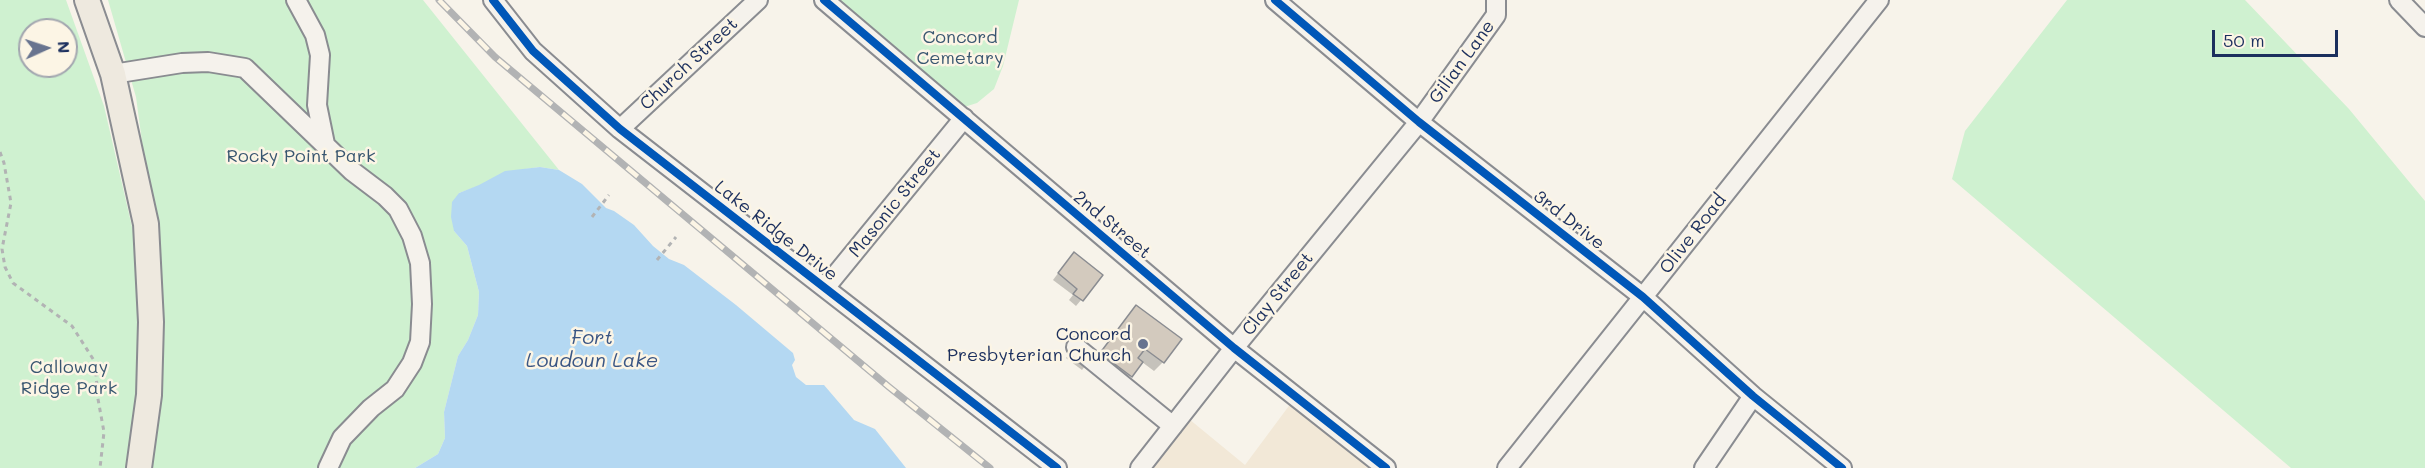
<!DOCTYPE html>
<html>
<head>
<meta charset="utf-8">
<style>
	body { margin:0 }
	#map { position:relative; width:2425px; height:468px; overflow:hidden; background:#f7f3ea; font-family:Mali,sans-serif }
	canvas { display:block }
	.north { position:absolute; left:18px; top:18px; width:60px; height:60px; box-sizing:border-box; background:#fcf5e5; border:2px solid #a2a6af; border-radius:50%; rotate:87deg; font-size:16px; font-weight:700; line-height:24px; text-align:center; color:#1b2f5e }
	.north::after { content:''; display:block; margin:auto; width:21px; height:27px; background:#68748f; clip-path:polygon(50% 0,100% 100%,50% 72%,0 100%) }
	.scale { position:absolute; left:2212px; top:30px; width:126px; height:27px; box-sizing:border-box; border:3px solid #1b2f5e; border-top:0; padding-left:8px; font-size:18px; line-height:21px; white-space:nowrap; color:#1b2f5e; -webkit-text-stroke:4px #fcf5e5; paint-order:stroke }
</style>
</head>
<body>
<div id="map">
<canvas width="2425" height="468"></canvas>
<div class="north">N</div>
<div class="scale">50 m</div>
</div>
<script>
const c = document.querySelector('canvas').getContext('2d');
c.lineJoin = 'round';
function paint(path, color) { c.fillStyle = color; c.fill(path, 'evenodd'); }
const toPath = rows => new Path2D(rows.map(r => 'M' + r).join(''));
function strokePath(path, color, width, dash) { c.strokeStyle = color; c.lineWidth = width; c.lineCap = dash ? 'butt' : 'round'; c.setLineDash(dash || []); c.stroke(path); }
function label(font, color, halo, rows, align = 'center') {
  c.font = font + ' Mali,sans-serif'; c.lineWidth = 5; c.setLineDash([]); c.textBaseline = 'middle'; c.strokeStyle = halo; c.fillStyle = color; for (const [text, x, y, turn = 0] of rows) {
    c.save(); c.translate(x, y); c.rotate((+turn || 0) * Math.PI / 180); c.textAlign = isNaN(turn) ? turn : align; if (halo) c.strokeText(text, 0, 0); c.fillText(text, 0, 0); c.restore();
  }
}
const built = toPath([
	[1300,391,1394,468,1152,468,1189,419,1245,465]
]);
const green = toPath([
	[0,0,66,0,104,106,136,244,140,396,129,468,0,468],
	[30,30,66,30,66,66,30,66],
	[108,0,423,0,559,170,540,167,525,169,459,193,454,231,467,246,479,292,478,315,468,340,458,356,444,412,445,438,438,454,415,468,150,468,146,171,136,97],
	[836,0,1019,0,1003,66,994,89,977,103,961,108],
	[2067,0,2245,0,2349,109,2425,201,2425,468,2291,468,1952,179,1965,131]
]);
const water = toPath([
	[540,167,559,170,582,184,606,208,614,211,634,225,653,246,669,259,684,265,736,305,793,353,795,360,792,365,796,377,806,385,824,385,854,420,875,429,906,468,415,468,438,454,445,438,444,412,458,356,468,340,478,315,479,292,467,246,454,231,451,217,452,202,459,193,479,185,505,171]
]);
const shadow = toPath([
	[1068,260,1101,276,1076,306,1069,300,1073,295,1053,280],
	[1136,307,1163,362,1154,371,1142,362,1122,385,1093,363],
	[1072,351,1088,362,1082,370,1066,358]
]);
const building = toPath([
	[1074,252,1103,275,1083,301,1073,294,1077,289,1058,273,1074,252],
	[1136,305,1182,339,1164,363,1145,349,1138,358,1143,362,1132,377,1100,353,1136,305]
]);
const path = toPath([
	[0,152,4,163,11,203,2,249,5,267,13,283,72,326,95,362,98,399,104,432,100,468],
	[592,217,609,195],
	[657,260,676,237]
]);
const minor = toPath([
	[296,0,315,35,320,55,317,105,325,144],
	[493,0,533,51,620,129,1057,468],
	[824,0,1234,348,1386,468],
	[1275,0,1419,122,1643,297,1753,396,1842,468],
	[2399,0,2425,27],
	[113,74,182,63,208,62,245,68,352,171,385,196,398,209,412,236,420,263,422,304,420,342,412,363,395,389,371,408,342,438,328,468],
	[620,129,758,0],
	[825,288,964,118],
	[1076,347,1173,426],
	[1140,468,1234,348,1419,122,1496,15,1496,0],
	[1507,468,1879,0],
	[1704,468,1753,396]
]);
const major = toPath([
	[87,0,113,74,146,224,151,322,149,395,139,468]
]);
const rail = toPath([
	[439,0,495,57,889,387,990,468]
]);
const cycleway = toPath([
	[493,0,533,51,620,129,1057,468],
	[824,0,1234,348,1386,468],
	[1275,0,1419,122,1643,297,1753,396,1842,468]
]);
const markers = [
	[1143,344,6,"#68748f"]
];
const parkNames = [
	["Concord",960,37],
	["Cemetary",960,58],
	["Rocky Point Park",301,156],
	["Calloway",69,367],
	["Ridge Park",69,388]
];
const streetNames = [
	["Gilian Lane",1462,62,-54],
	["Church Street",689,64,-43],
	["Masonic Street",895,203,-51],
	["3rd Drive",1569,220,38],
	["2nd Street",1112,225,40],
	["Lake Ridge Drive",776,231,38],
	["Olive Road",1693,234,-52],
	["Clay Street",1278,294,-51]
];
const poiNames = [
	["Concord",1131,334],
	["Presbyterian Church",1131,355]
];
const waterNames = [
	["Fort",592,338],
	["Loudoun Lake",592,361]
];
paint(built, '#f2e8d7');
paint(green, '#cff1d0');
paint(water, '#b4d8f2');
paint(shadow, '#0003');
paint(building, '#d3cabe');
strokePath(building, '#8a8c91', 1.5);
strokePath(minor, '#8a8c91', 22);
strokePath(major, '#8a8c91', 28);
strokePath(path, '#b2b3b4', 3, [4.5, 4.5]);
strokePath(minor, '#f5f2ec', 18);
strokePath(major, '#eee9df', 24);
strokePath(rail, '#b2b3b4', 7);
strokePath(rail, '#fcf5e5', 4.5, [14]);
strokePath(cycleway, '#0057b8', 8);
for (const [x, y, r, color] of markers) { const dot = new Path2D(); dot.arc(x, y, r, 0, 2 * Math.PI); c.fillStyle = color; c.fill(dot); strokePath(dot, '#fcf5e5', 2); }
label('18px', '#385670', '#fcf5e5', parkNames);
label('18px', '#1b2f5e', '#fcf5e5', streetNames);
label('18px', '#1b2f5e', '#fcf5e5', poiNames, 'right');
label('italic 20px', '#3a5684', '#fcf5e5', waterNames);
</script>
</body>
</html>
